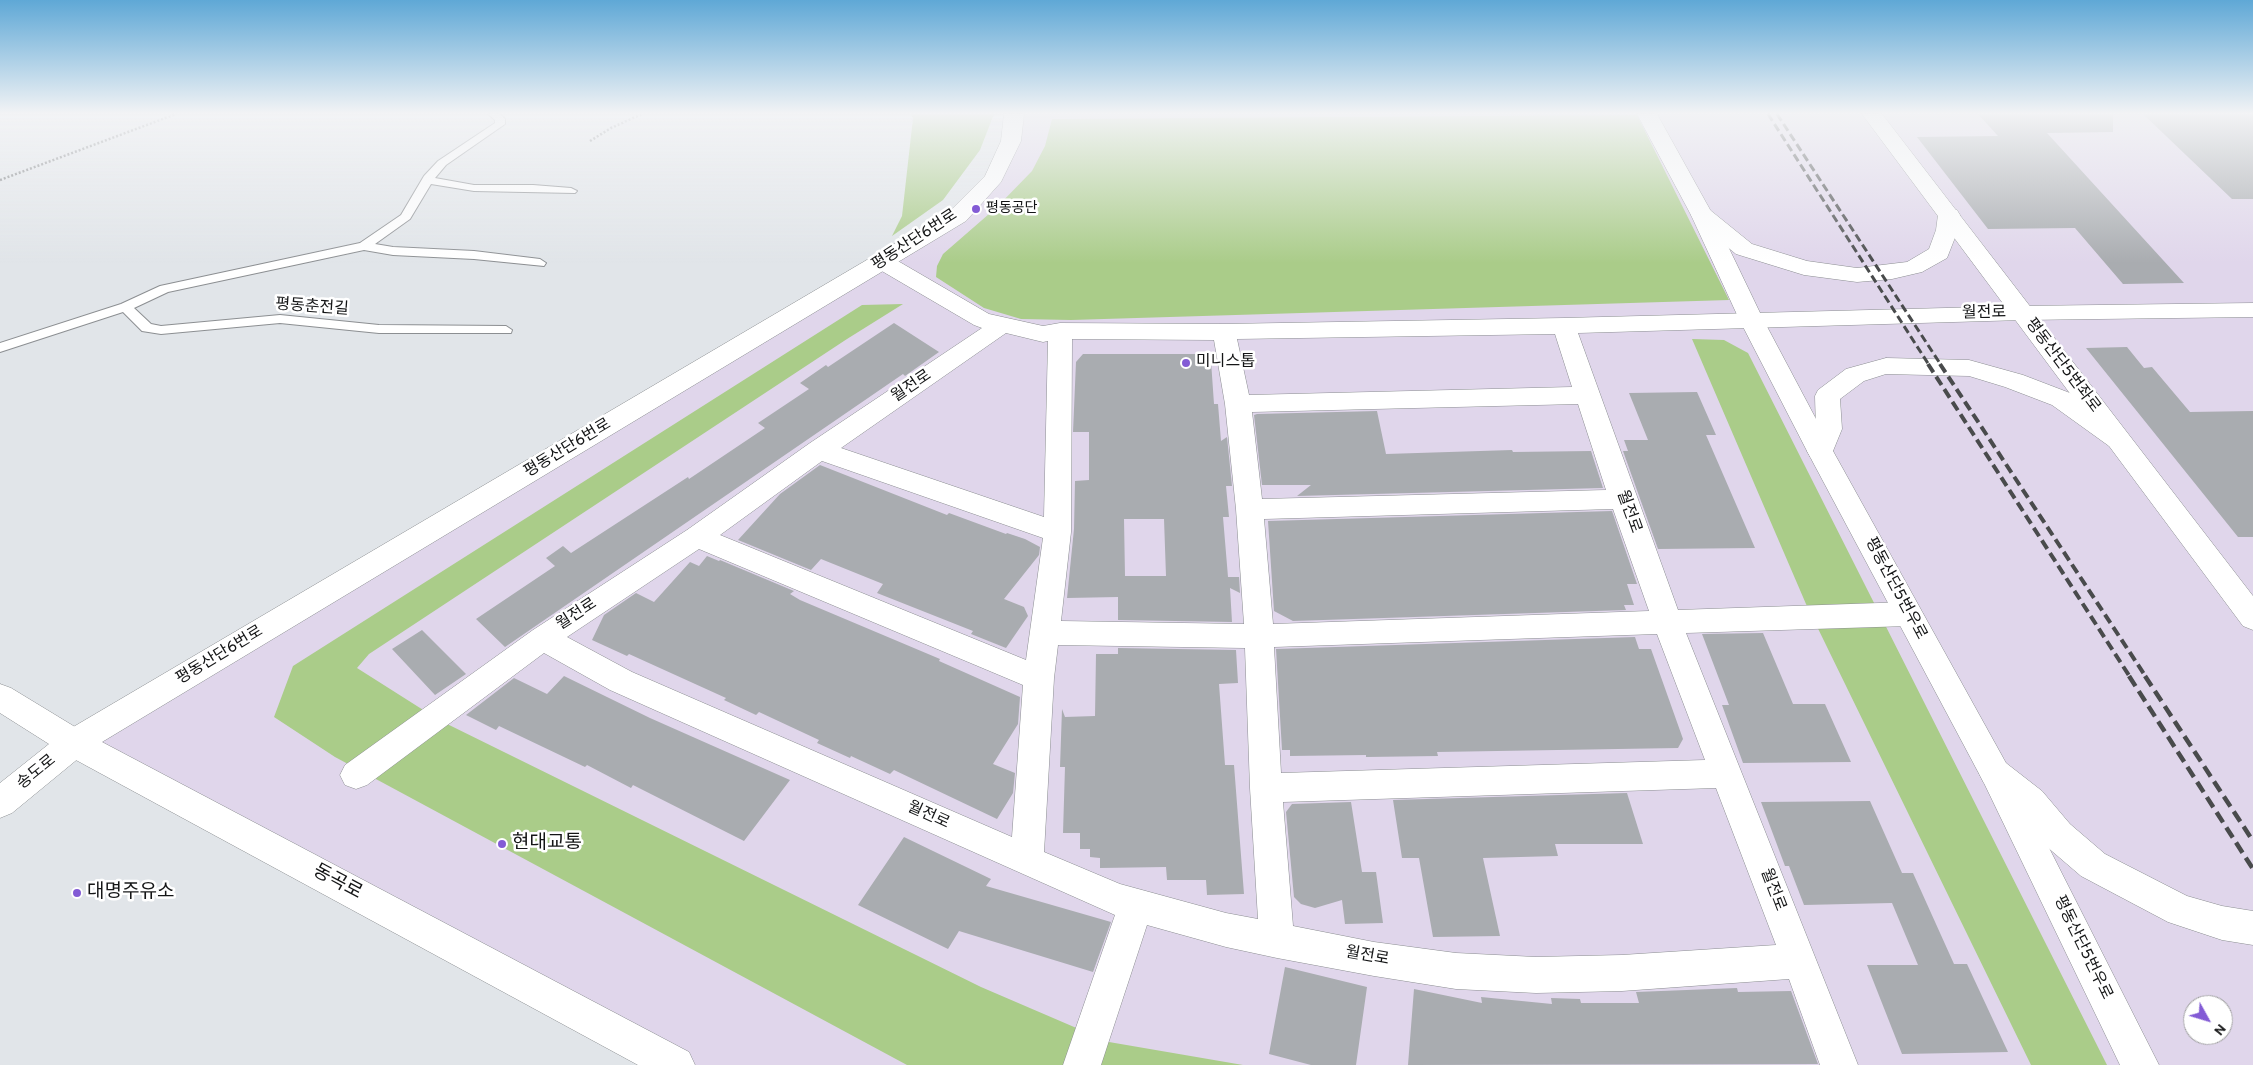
<!DOCTYPE html>
<html>
<head>
<meta charset="utf-8">
<style>
	body { margin:0 }
	#map { position:relative; width:2253px; height:1065px; overflow:hidden; background:#e1e5e9; font-family:Overpass,sans-serif }
	canvas { display:block }
	.north { position:absolute; left:2183px; top:995px; width:50px; height:50px; box-sizing:border-box; background:#fff; border:1px solid #a1a1a2; border-radius:50%; rotate:129deg; font-size:14px; font-weight:700; line-height:20px; text-align:center; color:#141516 }
	.north::after { content:''; display:block; margin:auto; width:18px; height:22px; background:#835bd5; clip-path:polygon(50% 0,100% 100%,50% 72%,0 100%) }
</style>
</head>
<body>
<div id="map">
<canvas width="2253" height="1065"></canvas>
<div class="north">N</div>
</div>
<script>
const c = document.querySelector('canvas').getContext('2d');
c.lineJoin = 'round';
function paint(path, color) { c.fillStyle = color; c.fill(path, 'evenodd'); }
const toPath = rows => new Path2D(rows.map(r => 'M' + r).join(''));
function strokePath(path, color, width, dash) { c.strokeStyle = color; c.lineWidth = width; c.lineCap = dash ? 'butt' : 'round'; c.setLineDash(dash || []); c.stroke(path); }
function label(font, color, halo, rows, align = 'center') {
  c.font = font + ' Overpass,"Noto Sans KR",sans-serif'; c.lineWidth = 5; c.setLineDash([]); c.textBaseline = 'middle'; c.strokeStyle = halo; c.fillStyle = color; for (const [text, x, y, turn = 0] of rows) {
    c.save(); c.translate(x, y); c.rotate((+turn || 0) * Math.PI / 180); c.textAlign = isNaN(turn) ? turn : align; if (halo) c.strokeText(text, 0, 0); c.fillText(text, 0, 0); c.restore();
  }
}
const industrial = toPath([
	[1014,114,2253,114,2253,1065,676,1065,74,743,958,216,1011,141],
	[2193,1005,2223,1005,2223,1035,2193,1035]
]);
const green = toPath([
	[910,114,994,114,980,150,943,200,892,236,902,216,913,118],
	[1637,115,1729,300,1071,320,1021,319,984,308,936,277,937,266,943,254,997,207,1032,171,1045,146,1052,119],
	[903,304,847,339,369,654,357,668,439,720,981,987,1109,1042,1243,1065,907,1065,335,757,274,717,293,666,862,305],
	[1692,339,1724,340,1748,353,2107,1065,2031,1065,1806,604]
]);
const building = toPath([
	[1978,114,2113,114,2113,132,2047,133,2184,283,2123,284,2075,228,1988,229,1917,137,1998,136],
	[2143,114,2253,114,2253,199,2232,199],
	[894,323,939,352,905,376,903,374,505,647,476,619,555,566,546,558,563,546,571,553,688,477,689,479,765,428,758,423,809,389,800,383,826,365,828,367],
	[2127,347,2144,368,2152,367,2190,412,2253,411,2253,537,2238,537,2086,348],
	[1083,354,1197,354,1211,361,1214,404,1218,404,1221,441,1227,437,1232,486,1226,486,1229,517,1223,517,1228,577,1239,577,1240,593,1230,588,1232,622,1118,620,1118,597,1067,598,1074,529,1075,481,1089,480,1089,432,1073,432,1076,362],
	[1124,519,1164,519,1166,576,1125,576],
	[1697,392,1716,435,1706,435,1755,548,1658,549,1623,451,1628,451,1624,440,1648,440,1629,393],
	[1377,411,1386,454,1512,450,1513,452,1591,451,1603,488,1297,496,1311,485,1262,485,1254,415,1257,414],
	[820,465,947,515,949,513,1006,534,1007,533,1025,539,1040,547,1039,555,1004,599,1024,607,1028,616,1006,648,971,634,973,631,877,593,883,584,821,559,811,570,738,540,780,494],
	[1612,511,1637,584,1627,584,1634,605,1624,605,1626,610,1293,621,1274,611,1268,521],
	[707,556,719,561,720,560,794,591,790,594,800,600,940,659,939,661,1020,697,1018,724,993,764,1015,773,1013,793,997,819,894,770,890,774,851,756,850,758,817,743,819,740,759,712,756,715,724,700,726,698,629,654,627,656,592,640,604,615,636,593,654,602,690,562,699,566],
	[422,630,466,674,435,695,392,649],
	[1763,633,1793,704,1825,704,1851,762,1743,763,1722,705,1729,705,1702,634],
	[1635,637,1639,649,1651,649,1683,739,1678,748,1437,752,1438,756,1366,757,1366,755,1290,756,1290,750,1282,750,1276,649],
	[1118,648,1236,650,1238,683,1219,684,1225,765,1234,765,1244,894,1207,895,1206,880,1167,880,1166,867,1100,868,1100,858,1090,857,1090,849,1080,849,1080,833,1063,833,1065,767,1060,767,1062,709,1065,717,1095,716,1096,654,1118,654],
	[564,676,650,718,790,780,744,841,633,785,631,788,587,765,585,767,499,726,496,730,466,715,514,678,547,694],
	[1627,793,1643,844,1555,844,1558,856,1483,858,1500,936,1433,937,1419,858,1402,858,1393,800],
	[1870,801,1902,873,1913,873,1954,964,1967,964,2008,1052,1902,1054,1867,965,1918,965,1892,903,1804,905,1789,866,1785,866,1761,802],
	[1351,802,1362,872,1376,872,1383,923,1345,924,1342,900,1315,908,1301,904,1294,897,1286,812,1292,804],
	[904,837,991,879,986,886,1111,922,1093,972,959,931,948,949,858,905],
	[1285,967,1367,987,1356,1065,1311,1065,1269,1054],
	[1737,988,1738,992,1791,991,1818,1064,1408,1065,1414,989,1482,1003,1481,997,1552,1004,1551,998,1580,999,1581,1003,1639,1003,1636,992]
]);
const path = toPath([
	[590,141,611,128,642,114],
	[0,180,176,114]
]);
const lane = toPath([
	[488,114,500,114,505,119,505,124,446,165,435,178,474,185,533,185,571,188,577,191,575,193,474,191,431,184,410,219,375,244,393,247,474,251,540,259,546,263,544,266,474,259,393,255,364,250,168,292,134,308,151,324,161,326,280,315,379,325,506,326,512,330,511,333,379,333,280,323,161,334,142,331,123,312,0,352,0,343,121,304,160,286,360,243,401,215,424,176,438,161,495,123,495,120,488,114]
]);
const street = toPath([
	[1702,209,1710,210,1752,244,1807,261,1857,268,1907,262,1929,249,1936,230,1938,215,1941,210,1949,209,1957,210,1960,215,1958,230,1947,258,1922,272,1892,279,1857,282,1804,275,1736,254,1694,220,1691,215,1694,210,1702,209],
	[883,255,891,257,989,314,1043,326,1060,323,1224,324,1564,318,2022,306,2253,303,2253,317,2022,320,1578,333,1678,610,1908,602,1918,606,1923,614,1918,622,1908,626,1686,633,1858,1065,1820,1065,1789,979,1622,991,1536,993,1456,989,1374,976,1277,958,1226,947,1147,925,1101,1065,1063,1065,1115,915,610,690,544,653,367,785,356,789,345,785,340,775,345,765,533,630,687,530,810,443,982,328,974,325,875,267,872,262,875,257,883,255],
	[1006,333,1043,342,1048,341,1044,517,841,448,1006,333],
	[1555,334,1572,387,1249,395,1237,339,1555,334],
	[1072,339,1214,340,1225,404,1236,509,1244,624,1061,621,1071,532,1072,339],
	[1578,404,1606,490,1262,499,1252,412,1578,404],
	[822,461,1043,538,1026,660,720,535,822,461],
	[1613,509,1649,611,1273,624,1264,519,1613,509],
	[699,549,1023,685,1012,837,632,672,567,637,699,549],
	[1657,634,1705,760,1281,773,1274,647,1657,634],
	[1058,645,1245,648,1250,788,1258,919,1226,913,1120,884,1044,852,1054,678,1058,645],
	[1716,788,1776,945,1622,955,1536,957,1456,953,1374,942,1293,926,1283,802,1716,788],
	[1886,358,1969,360,2023,375,2070,393,2127,434,2131,440,2127,446,2118,449,2109,446,2052,405,2005,387,1969,376,1886,374,1864,381,1840,399,1842,429,1833,451,1829,458,1820,460,1811,458,1807,451,1816,429,1815,396,1818,390,1846,369,1886,358],
	[1995,759,2006,763,2042,791,2070,824,2105,854,2187,896,2222,906,2253,911,2253,945,2222,940,2168,922,2081,876,2046,846,2018,811,1984,783,1979,773,1984,763,1995,759]
]);
const secondary = toPath([
	[1004,114,1024,114,1021,141,1001,182,966,221,102,742,689,1052,695,1065,638,1065,63,753,58,743,63,733,950,211,985,176,1001,141,1004,114],
	[1637,114,1657,114,1713,215,1763,319,1833,451,2006,763,2159,1065,2120,1065,1984,783,1807,451,1739,319,1691,215,1637,114],
	[1862,114,1882,114,2253,596,2253,630,2243,626,1862,114]
]);
const primary = toPath([
	[0,684,11,688,85,733,90,743,85,753,12,813,0,818,0,783,49,744,0,713,0,684]
]);
const railFar2 = toPath([
	[1768,114,1929,365],
	[1777,114,1941,365]
]);
const railFar1 = toPath([
	[1928,364,2130,677],
	[1940,364,2146,677]
]);
const rail = toPath([
	[2129,676,2253,869],
	[2145,676,2253,841]
]);
const markers = [
	[976,209,5,"#835bd5"],
	[1186,363,5,"#835bd5"],
	[502,844,5,"#835bd5"],
	[77,893,5,"#835bd5"]
];
const farPoinames = [
	["평동공단",986,209]
];
const streetNames = [
	["평동산단6번로",915,241,-33],
	["평동춘전길",312,308,4],
	["월전로",1984,314,-1],
	["평동산단5번좌로",2062,366,53],
	["월전로",912,387,-34],
	["평동산단6번로",568,449,-31],
	["월전로",1628,512,70],
	["평동산단5번우로",1895,589,62],
	["월전로",577,615,-33],
	["평동산단6번로",220,656,-31],
	["송도로",37,773,-39],
	["월전로",928,816,24],
	["월전로",1772,890,69],
	["평동산단5번우로",2082,948,64],
	["월전로",1367,957,10]
];
const poiNames = [
	["미니스톱",1196,363]
];
const nearPoinames = [
	["현대교통",512,844],
	["대명주유소",87,893]
];
const nearStreetnames = [
	["동곡로",337,883,28]
];
paint(industrial, '#e0d6eb');
paint(green, '#aacc89');
paint(building, '#a9acb0');
strokePath(lane, '#8c8f92', 2);
strokePath(street, '#8c8f92', 1);
strokePath(secondary, '#8c8f92', 1);
strokePath(primary, '#8c8f92', 1);
strokePath(path, '#737678', 2.5, [2, 2]);
paint(lane, '#fff');
paint(street, '#fff');
paint(secondary, '#fff');
paint(primary, '#fff');
strokePath(railFar2, '#494b4c', 3, [8, 4]);
strokePath(railFar1, '#494b4c', 4, [10, 5]);
strokePath(rail, '#494b4c', 4.5, [12, 6]);
const sky = c.createLinearGradient(0, 0, 0, 263);
sky.addColorStop(0, '#5fa8d6');
sky.addColorStop(0.43, '#f2f3f5');
sky.addColorStop(1, '#f2f3f500');
c.fillStyle = sky;
c.fillRect(0, 0, 2253, 263);
for (const [x, y, r, color] of markers) { const dot = new Path2D(); dot.arc(x, y, r, 0, 2 * Math.PI); c.fillStyle = color; c.fill(dot); strokePath(dot, '#fff', 2); }
label('14px', '#141516', '#fff', farPoinames, 'left');
label('16px', '#141516', '#fff', streetNames);
label('16px', '#141516', '#fff', poiNames, 'left');
label('19px', '#141516', '#fff', nearPoinames, 'left');
label('19px', '#141516', '#fff', nearStreetnames);
</script>
</body>
</html>
